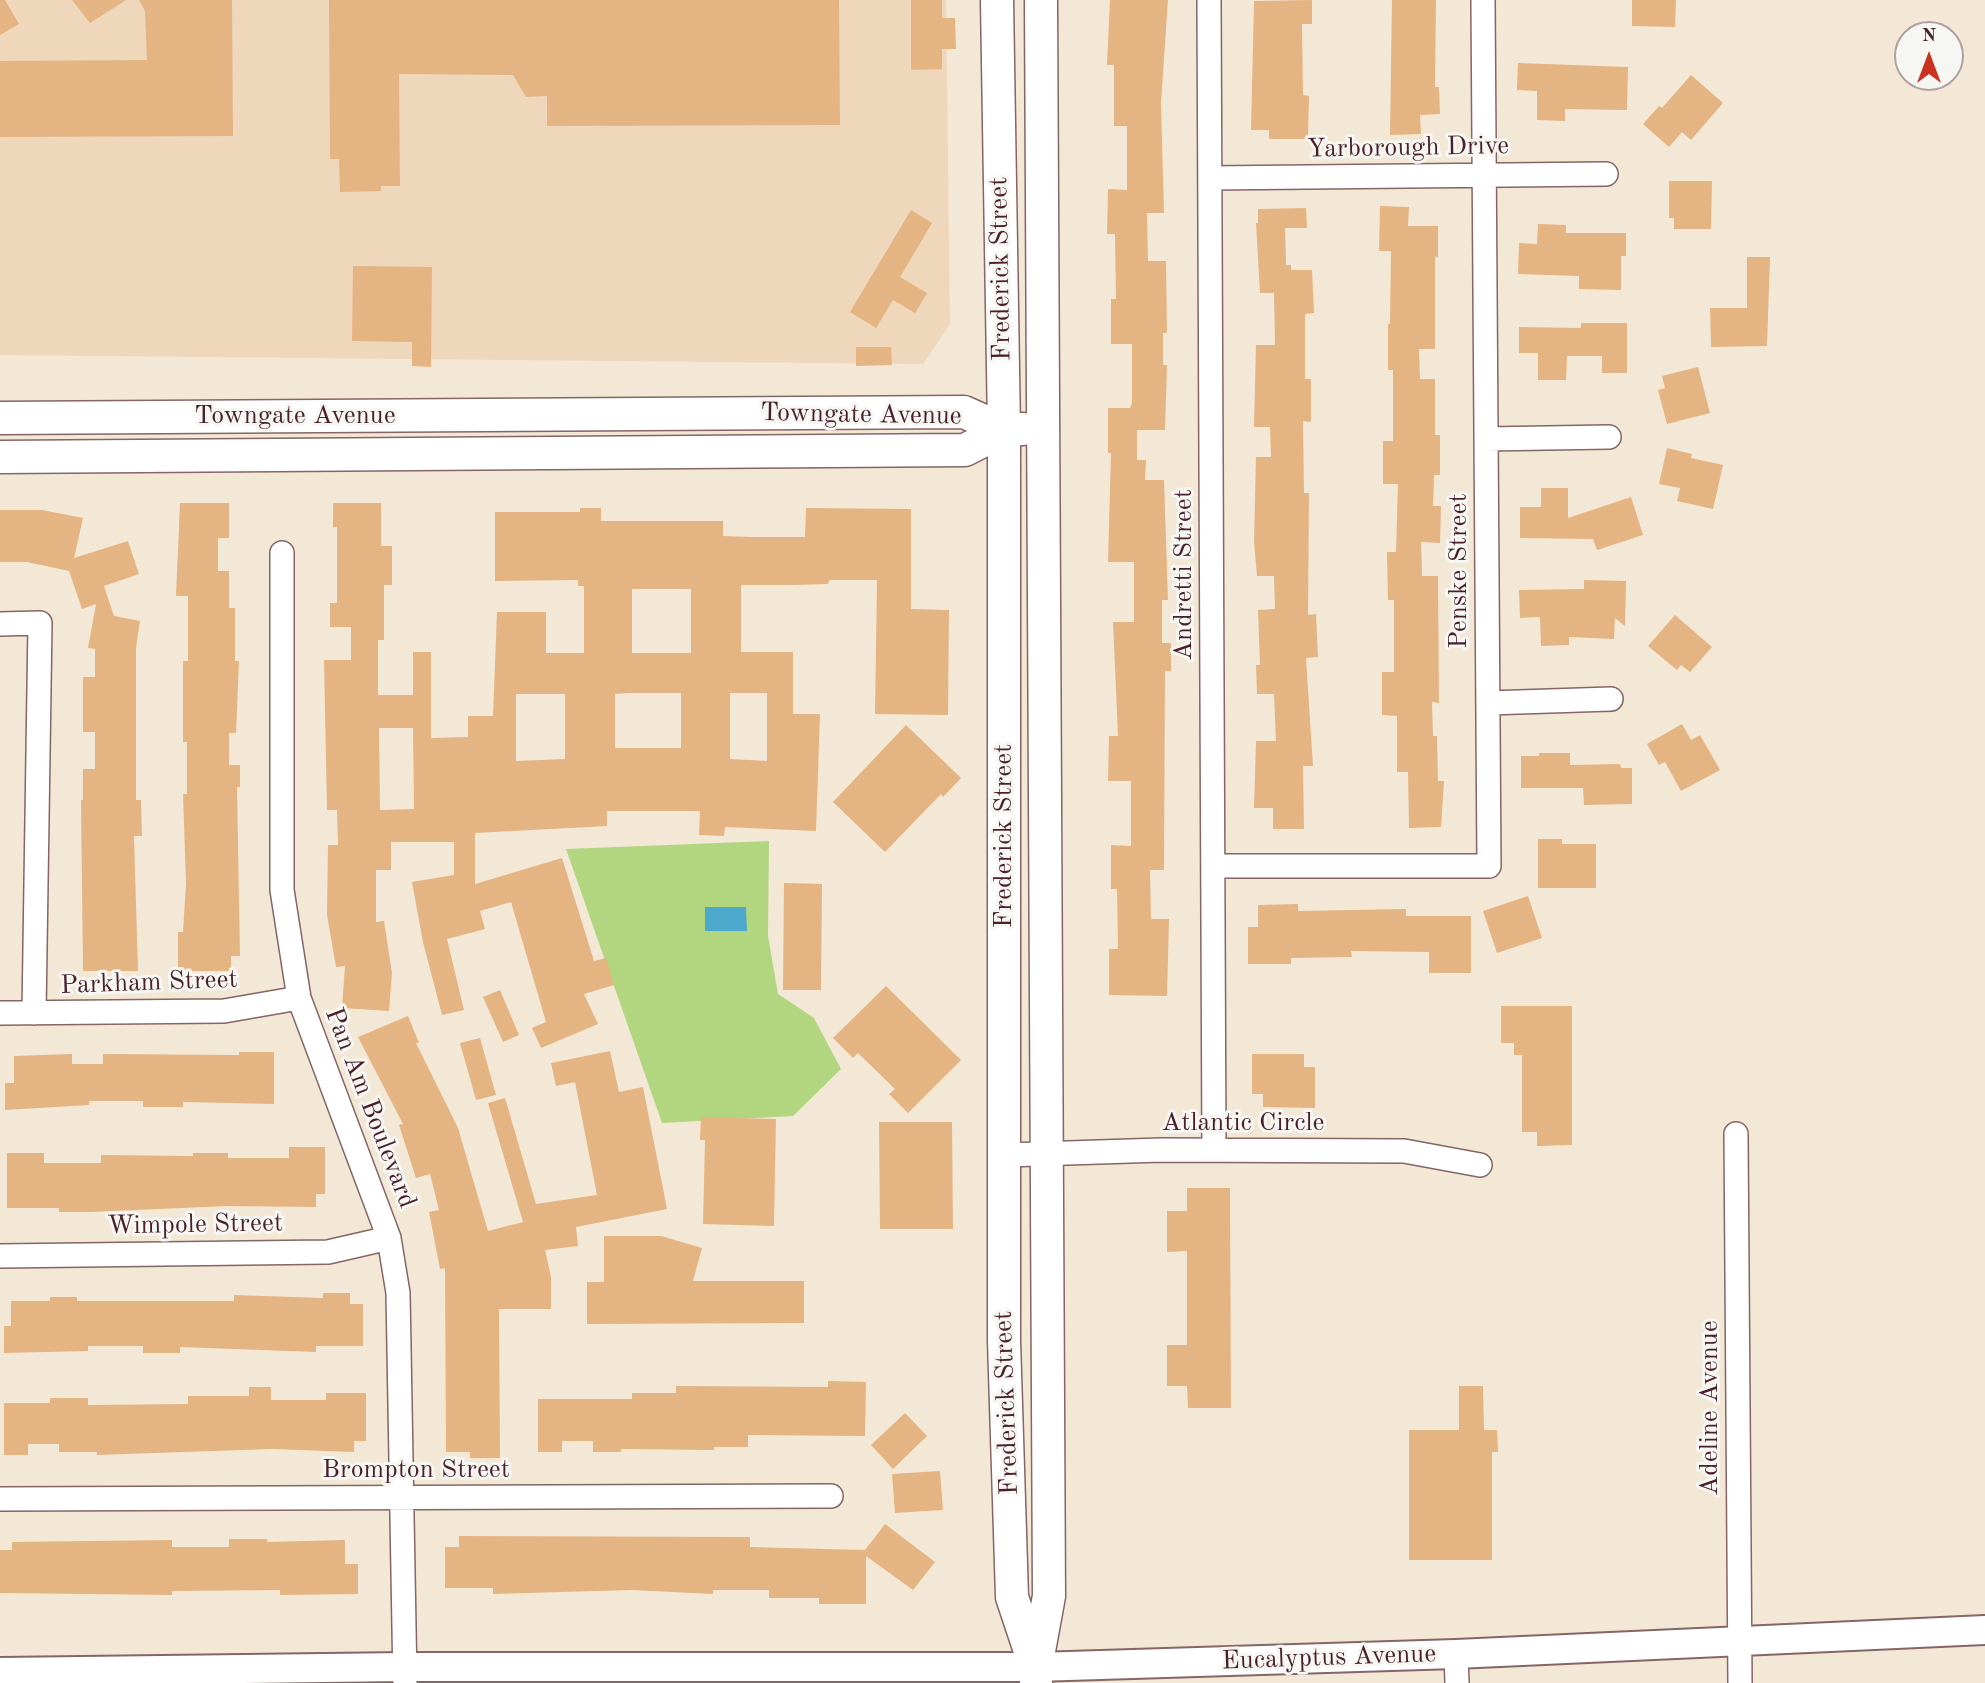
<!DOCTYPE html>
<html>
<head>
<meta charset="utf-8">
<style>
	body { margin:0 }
	#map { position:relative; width:1985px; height:1683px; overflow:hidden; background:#f3e8d5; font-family:"Old Standard TT",serif }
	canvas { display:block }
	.north { position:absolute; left:1894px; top:21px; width:70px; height:70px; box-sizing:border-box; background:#f6f6f2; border:2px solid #b1a0a2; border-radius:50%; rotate:0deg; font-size:19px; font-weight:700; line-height:28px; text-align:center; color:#4a1f2b }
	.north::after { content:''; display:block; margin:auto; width:24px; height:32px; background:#c8321e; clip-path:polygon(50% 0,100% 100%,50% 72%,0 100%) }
</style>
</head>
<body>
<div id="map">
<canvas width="1985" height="1683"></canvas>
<div class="north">N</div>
</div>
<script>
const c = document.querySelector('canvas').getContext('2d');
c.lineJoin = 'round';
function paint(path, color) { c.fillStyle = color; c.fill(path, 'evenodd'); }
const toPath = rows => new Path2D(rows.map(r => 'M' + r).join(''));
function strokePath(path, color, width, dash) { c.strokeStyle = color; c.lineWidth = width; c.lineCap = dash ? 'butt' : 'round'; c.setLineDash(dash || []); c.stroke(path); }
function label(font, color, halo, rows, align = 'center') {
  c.font = font + ' "Old Standard TT",serif'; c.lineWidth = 6; c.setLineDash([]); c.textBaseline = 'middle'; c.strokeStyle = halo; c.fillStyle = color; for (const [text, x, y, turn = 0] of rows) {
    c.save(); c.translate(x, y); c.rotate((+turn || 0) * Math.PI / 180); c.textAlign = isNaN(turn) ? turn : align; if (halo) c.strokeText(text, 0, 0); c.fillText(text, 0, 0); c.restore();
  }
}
const built = toPath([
	[0,0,946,0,950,324,923,364,0,355]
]);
const green = toPath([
	[769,841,768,936,778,994,814,1018,841,1069,793,1116,662,1123,566,849]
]);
const water = toPath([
	[705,907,746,907,747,931,705,931]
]);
const building = toPath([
	[0,0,5,0,19,24,0,35],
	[72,0,126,0,90,23],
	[139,0,232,0,233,136,0,137,0,61,147,60,145,11],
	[329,0,839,0,840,125,547,126,547,96,526,97,513,75,399,74,400,186,381,186,381,191,340,192,339,159,330,159],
	[911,0,942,0,942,18,955,18,956,49,942,49,942,69,911,70],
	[1110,0,1168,0,1161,103,1164,213,1147,213,1148,261,1166,261,1167,333,1163,333,1163,365,1167,365,1165,430,1137,430,1137,460,1146,460,1145,480,1164,480,1168,600,1162,600,1162,643,1171,643,1171,671,1165,671,1164,870,1150,870,1151,919,1169,919,1167,996,1109,995,1109,949,1118,949,1117,889,1111,889,1111,845,1131,846,1131,781,1108,781,1109,736,1118,736,1113,622,1134,622,1134,562,1108,562,1111,453,1108,453,1108,408,1130,408,1132,403,1132,344,1111,344,1111,299,1116,299,1115,234,1107,234,1108,189,1127,190,1127,126,1114,126,1114,65,1107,65],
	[1312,0,1312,24,1302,24,1303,95,1309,96,1308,139,1269,139,1269,130,1251,130,1254,1],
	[1392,0,1436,0,1435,87,1439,87,1440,114,1420,115,1421,134,1390,135],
	[1632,0,1676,0,1675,27,1632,26],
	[1518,63,1628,67,1627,110,1565,109,1565,121,1537,120,1537,91,1517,90],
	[1691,75,1723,103,1691,140,1682,132,1669,147,1643,124,1659,106,1662,108],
	[1669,181,1712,181,1711,229,1674,229,1674,218,1669,218],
	[1380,206,1409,207,1408,226,1438,226,1438,257,1435,257,1435,349,1419,349,1420,379,1435,379,1435,435,1440,435,1440,475,1434,475,1433,506,1441,506,1440,543,1421,542,1422,576,1438,576,1439,703,1432,702,1433,736,1437,736,1438,781,1444,781,1441,827,1409,828,1408,772,1397,772,1397,716,1382,715,1382,672,1394,672,1394,600,1388,600,1387,552,1396,552,1398,484,1383,484,1383,441,1393,441,1393,370,1388,370,1388,324,1390,324,1391,251,1379,251],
	[1306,208,1307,228,1285,228,1286,265,1291,265,1291,270,1312,270,1314,313,1305,314,1305,379,1311,379,1311,422,1303,421,1304,493,1309,493,1308,615,1316,614,1318,657,1306,658,1313,766,1303,766,1304,829,1273,829,1273,808,1254,808,1256,741,1276,741,1274,694,1257,694,1256,665,1260,665,1258,610,1275,609,1274,576,1257,576,1254,542,1256,457,1271,457,1270,427,1254,427,1256,345,1275,345,1274,293,1260,293,1256,223,1258,223,1258,209],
	[911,210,932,223,900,277,927,293,915,313,893,300,876,328,850,312],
	[1538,224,1566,225,1566,233,1626,233,1626,256,1621,256,1621,290,1579,289,1579,276,1518,274,1519,243,1537,244],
	[1747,257,1770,257,1767,346,1711,347,1710,308,1747,308],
	[353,266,432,267,431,367,412,366,412,342,352,341],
	[1581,323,1627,323,1627,373,1602,373,1602,356,1567,356,1566,380,1538,380,1538,353,1519,353,1519,327,1581,328],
	[856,347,891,347,892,365,856,366],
	[1698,367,1710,413,1667,424,1658,390,1665,388,1662,376],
	[1667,448,1692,454,1691,458,1723,465,1713,509,1677,501,1680,488,1659,484],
	[1541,488,1568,488,1568,518,1631,497,1643,535,1597,550,1593,539,1520,538,1520,507,1541,507],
	[180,503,229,503,229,538,218,538,218,571,229,571,229,608,235,608,235,661,239,661,236,733,229,733,229,765,240,765,240,787,237,787,240,956,231,956,231,971,178,971,178,932,183,932,186,884,183,794,187,794,187,742,183,742,183,661,188,661,188,596,176,596],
	[333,503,381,503,381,546,392,546,392,585,384,585,384,640,378,640,378,695,413,695,413,652,431,652,431,738,468,737,468,716,493,716,497,612,546,612,546,653,584,653,584,586,578,586,578,580,495,581,495,512,580,512,580,508,601,508,601,521,723,521,723,536,753,537,805,537,806,508,911,509,911,609,949,610,948,715,875,714,877,580,829,580,828,584,793,585,741,585,741,652,793,652,793,714,820,714,816,831,725,827,724,836,699,835,700,811,607,811,607,826,475,833,475,884,562,858,594,961,606,958,614,985,584,994,598,1024,541,1048,532,1028,546,1022,511,902,480,911,485,929,447,939,464,1010,442,1015,423,942,412,882,454,875,454,842,391,842,391,870,376,870,376,922,384,921,392,973,389,1011,342,1008,345,966,336,967,327,915,328,845,338,845,337,810,327,810,324,660,351,660,351,627,330,627,330,603,337,603,337,527,333,527],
	[632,589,691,589,691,653,632,653],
	[629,693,681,693,681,748,615,748,615,694],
	[730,693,767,693,767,761,730,759],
	[516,694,565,694,565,759,516,761],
	[379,728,413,728,414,809,380,810],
	[0,510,42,510,83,518,74,558,128,541,139,574,104,586,114,616,140,621,136,648,136,800,141,800,142,836,134,836,138,971,83,971,81,800,83,800,83,769,95,769,95,732,83,732,83,677,95,677,95,649,88,648,96,604,82,609,69,571,27,562,0,562],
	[1584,580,1626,581,1625,626,1615,618,1614,639,1569,637,1569,645,1541,646,1540,617,1520,618,1519,590,1584,589],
	[1675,615,1712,647,1690,672,1681,665,1677,670,1648,646],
	[1682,724,1691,740,1700,735,1720,770,1681,791,1665,762,1659,765,1647,744],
	[906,725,961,778,943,797,941,794,885,852,833,802],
	[1539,753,1570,753,1570,765,1620,764,1621,768,1632,768,1632,804,1584,805,1583,788,1521,788,1521,756,1539,756],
	[1538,839,1562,839,1562,844,1596,844,1596,888,1538,888],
	[784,883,822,884,821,990,783,990],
	[1528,896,1542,938,1497,953,1483,911],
	[1298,904,1298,911,1406,909,1406,916,1471,916,1471,973,1429,973,1429,952,1351,951,1352,957,1291,958,1291,964,1248,964,1248,927,1258,927,1258,905],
	[886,986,961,1060,908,1113,889,1094,895,1089,858,1053,853,1058,833,1038],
	[500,990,519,1035,503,1042,483,997],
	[1501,1006,1572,1006,1572,1145,1537,1146,1537,1132,1522,1132,1522,1055,1514,1055,1514,1043,1501,1043],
	[408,1016,419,1043,416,1043,458,1128,488,1231,523,1222,488,1103,505,1098,536,1204,597,1195,575,1082,556,1086,551,1063,610,1051,619,1092,643,1087,667,1209,576,1227,578,1246,545,1250,551,1277,551,1309,499,1309,500,1458,470,1458,470,1452,446,1452,445,1268,440,1269,429,1212,439,1210,430,1174,416,1178,399,1125,403,1124,358,1037],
	[480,1038,496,1095,476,1100,460,1043],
	[239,1052,274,1052,274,1104,183,1102,183,1107,143,1107,143,1101,89,1101,89,1105,5,1110,5,1083,14,1083,14,1056,72,1054,72,1064,103,1064,103,1054,239,1055],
	[1252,1054,1304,1054,1304,1067,1315,1067,1315,1108,1263,1107,1263,1094,1252,1094],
	[701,1117,776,1119,774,1226,703,1224,705,1140,700,1140],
	[879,1122,952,1122,953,1229,880,1229],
	[289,1147,325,1147,325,1194,316,1194,316,1207,228,1206,90,1212,59,1212,59,1208,7,1208,7,1153,44,1153,44,1163,101,1163,101,1155,193,1156,193,1153,228,1153,228,1158,289,1158],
	[1187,1188,1230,1188,1231,1408,1188,1408,1187,1386,1167,1386,1167,1345,1187,1345,1187,1251,1167,1252,1167,1211,1187,1211],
	[604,1236,661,1236,702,1248,693,1281,804,1281,804,1323,587,1324,587,1282,604,1282],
	[323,1293,350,1293,350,1304,363,1304,363,1346,316,1346,316,1352,180,1347,180,1353,143,1353,143,1346,88,1346,88,1351,4,1353,4,1326,11,1326,11,1301,50,1301,50,1297,77,1297,77,1301,234,1301,234,1295,323,1298],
	[828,1381,866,1382,865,1436,748,1435,748,1447,714,1447,714,1450,621,1449,621,1452,593,1452,593,1441,562,1441,562,1452,538,1452,538,1399,632,1399,632,1393,676,1393,676,1386,828,1387],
	[1459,1386,1483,1386,1484,1430,1497,1430,1498,1452,1492,1452,1492,1560,1409,1560,1409,1430,1459,1430],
	[249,1387,271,1387,271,1400,326,1400,326,1393,366,1393,366,1441,354,1441,354,1452,271,1449,97,1455,97,1452,59,1452,59,1444,28,1444,28,1455,4,1455,4,1403,50,1403,50,1398,88,1398,88,1405,188,1404,188,1396,249,1396],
	[905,1413,927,1436,893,1469,871,1445],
	[940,1471,943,1510,895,1513,892,1474],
	[885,1524,935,1562,913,1590,866,1556,866,1604,819,1604,819,1598,769,1598,769,1590,713,1590,713,1594,631,1590,493,1594,493,1588,445,1588,445,1547,459,1547,459,1536,750,1537,750,1547,865,1550],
	[229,1539,267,1539,267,1542,345,1540,345,1564,358,1564,358,1594,280,1595,280,1590,172,1591,172,1595,0,1593,0,1550,12,1550,12,1542,172,1540,172,1547,229,1547]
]);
const minor = toPath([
	[1209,0,1214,1150],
	[1210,178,1606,174],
	[1486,439,1609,437],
	[282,553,282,890,299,998,389,1238,398,1293,405,1683],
	[0,624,40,623,34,1013],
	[1488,703,1611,699],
	[1213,866,1489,866,1483,0],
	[0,1013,224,1011,299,998],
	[1736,1134,1740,1683],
	[1006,1155,1161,1150,1404,1151,1480,1165],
	[0,1256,328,1252,389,1238],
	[0,1499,831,1496],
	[1456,1654,1457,1683]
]);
const tertiary = toPath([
	[0,1672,405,1667,1036,1667,1456,1654,1985,1630]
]);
const secondary = toPath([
	[997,0,1004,430,1004,1341,1012,1597,1034,1663],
	[0,418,964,412,1004,430,1023,429],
	[0,457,965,450,1004,430],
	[1036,1683,1036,1667,1049,1596,1041,0]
]);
const streetNames = [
	["Yarborough Drive",1408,148,-1],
	["Frederick Street",1001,269,-91],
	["Towngate Avenue",861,415,1],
	["Towngate Avenue",295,416],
	["Penske Street",1459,571,-90],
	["Andretti Street",1184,575,-90],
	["Frederick Street",1004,836,-90],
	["Parkham Street",149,983,-2],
	["Pan Am Boulevard",370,1108,69],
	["Atlantic Circle",1243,1123],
	["Wimpole Street",195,1225,-1],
	["Frederick Street",1007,1403,-92],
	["Adeline Avenue",1710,1408,-90],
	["Brompton Street",416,1470],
	["Eucalyptus Avenue",1329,1658,-2]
];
paint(built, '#eed7bb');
paint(green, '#b2d67f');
paint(water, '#4da9cb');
paint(building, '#e4b483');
strokePath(minor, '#856566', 26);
strokePath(tertiary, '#856566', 32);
strokePath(secondary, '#856566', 35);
strokePath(minor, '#fff', 23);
strokePath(tertiary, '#fff', 28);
strokePath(secondary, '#fff', 32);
label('26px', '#4a1f2b', '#f6f6f2', streetNames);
</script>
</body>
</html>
